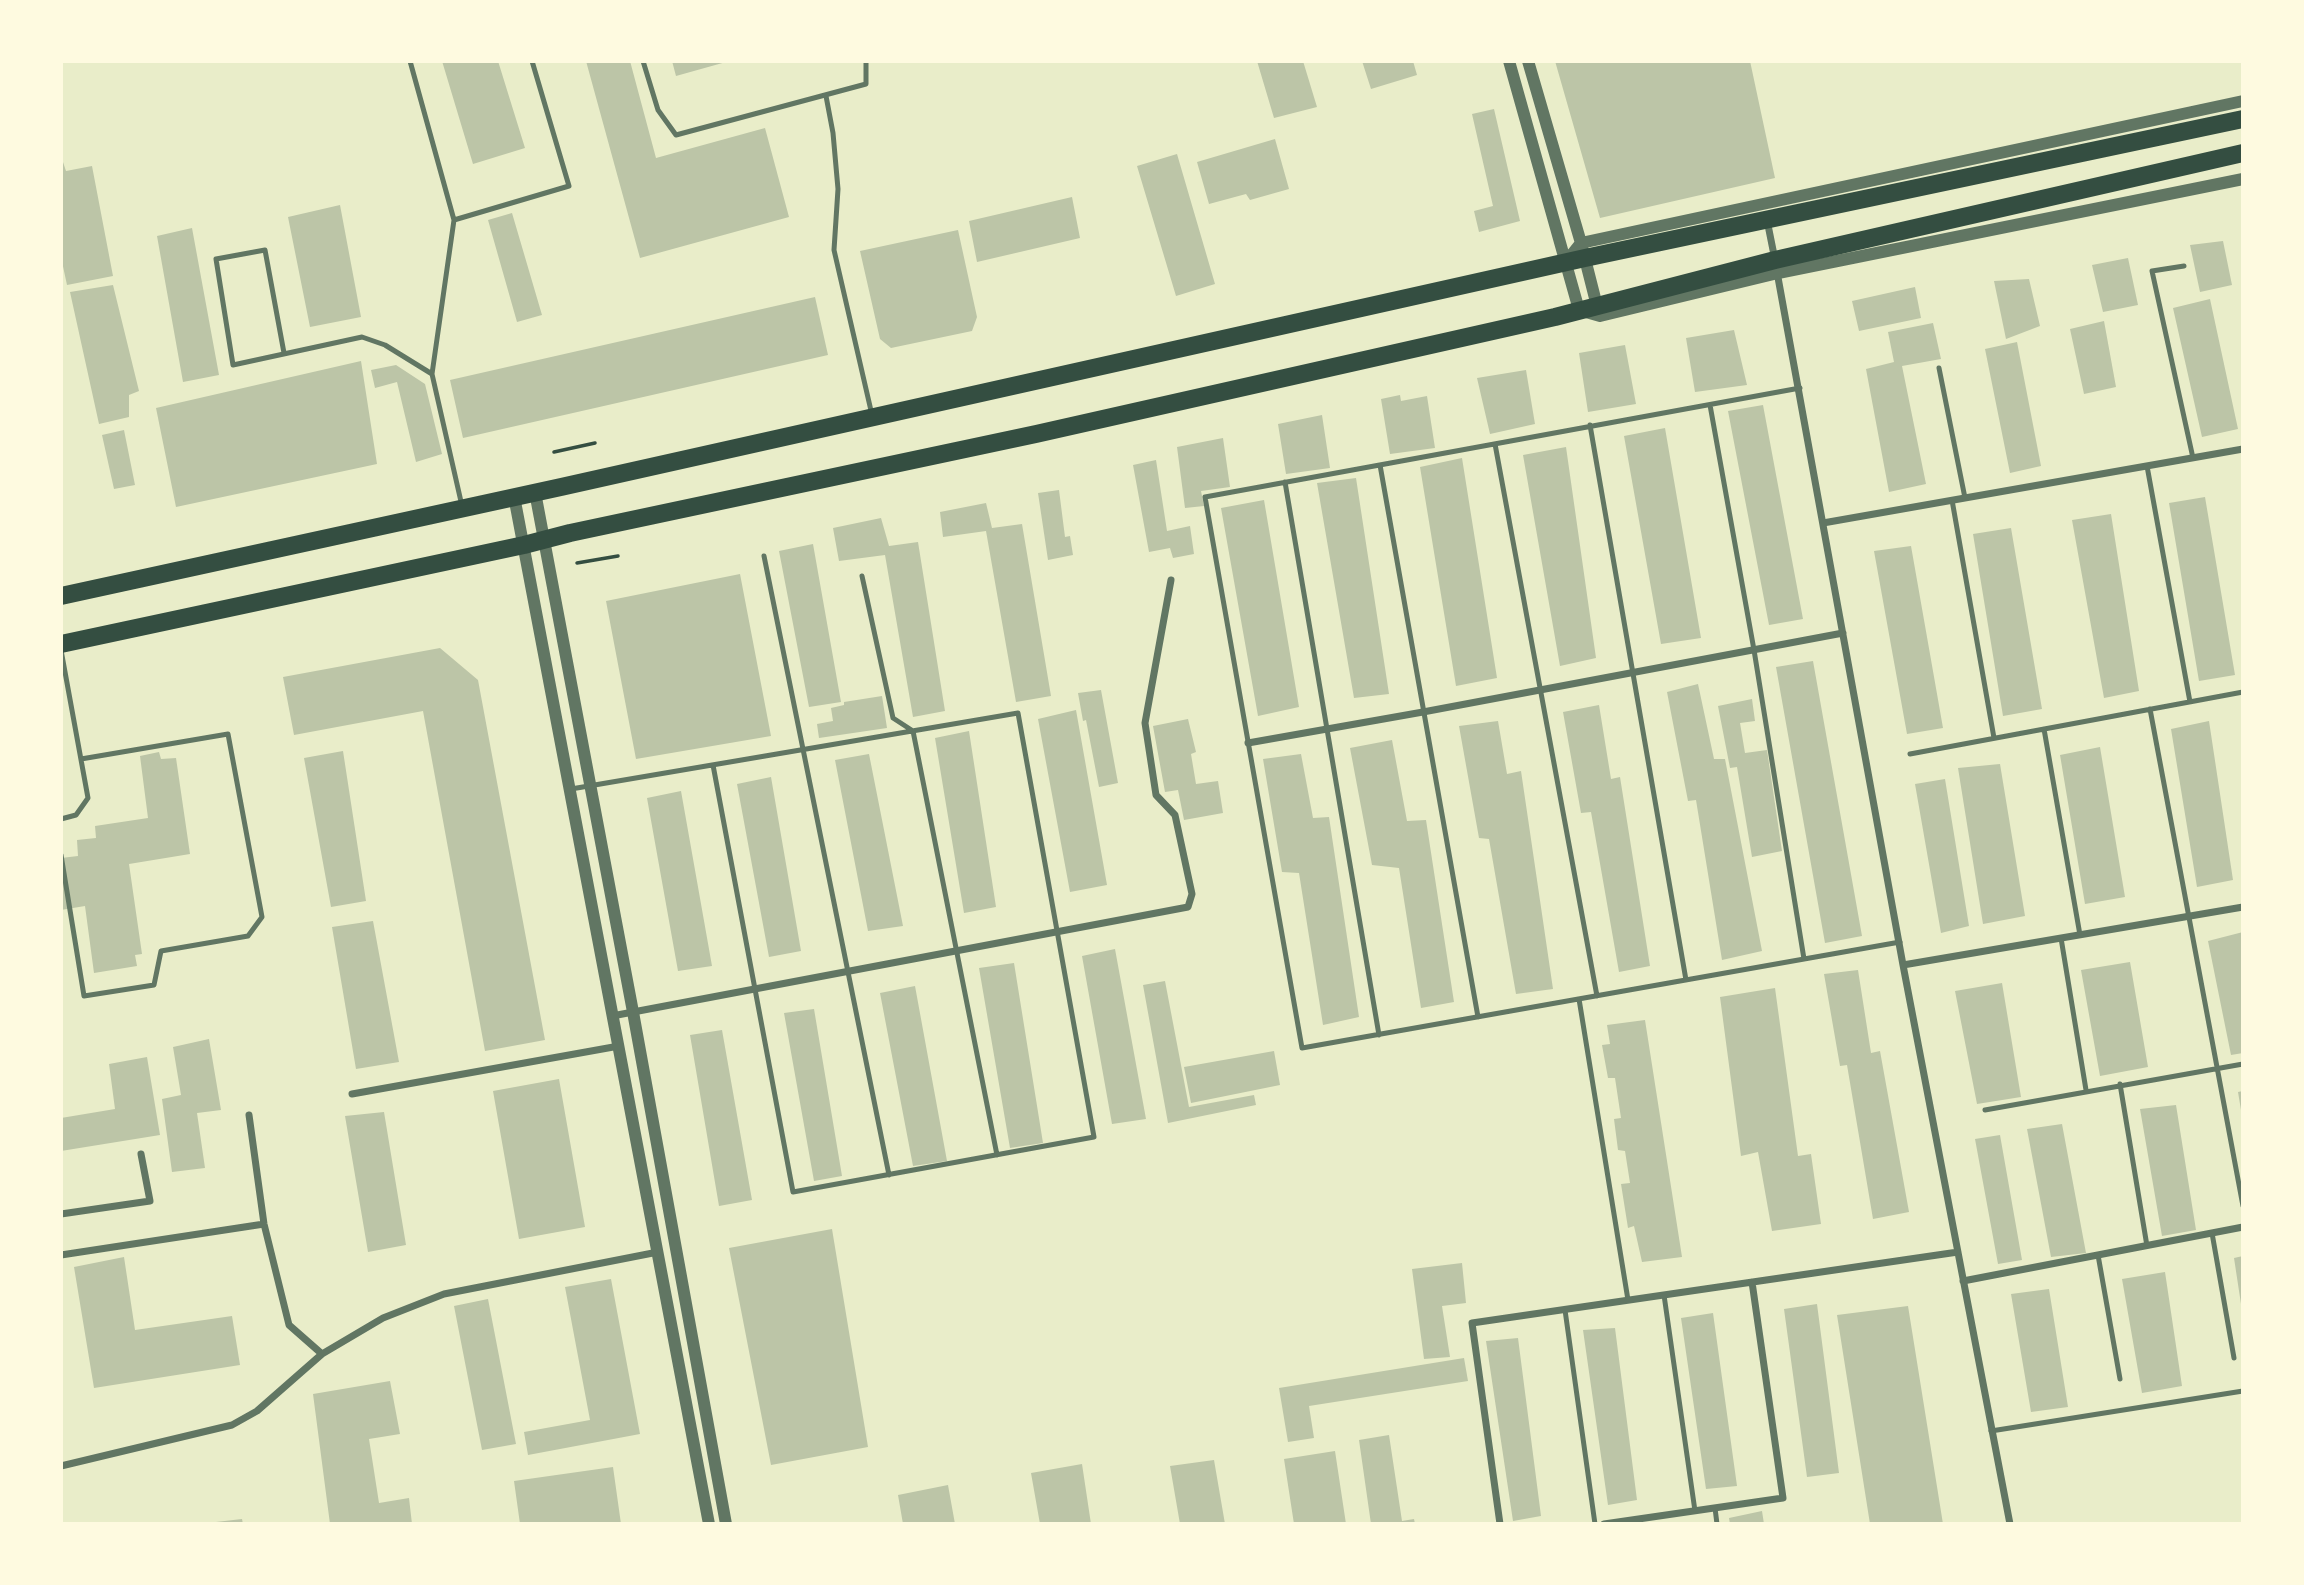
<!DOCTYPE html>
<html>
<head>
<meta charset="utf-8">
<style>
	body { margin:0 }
	#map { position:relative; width:2304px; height:1585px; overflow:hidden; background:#e9edc9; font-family:"PT Sans",sans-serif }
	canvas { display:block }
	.frame { position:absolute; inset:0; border:63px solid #fefae0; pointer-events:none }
</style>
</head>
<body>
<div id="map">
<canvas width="2304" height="1585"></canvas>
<div class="frame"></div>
</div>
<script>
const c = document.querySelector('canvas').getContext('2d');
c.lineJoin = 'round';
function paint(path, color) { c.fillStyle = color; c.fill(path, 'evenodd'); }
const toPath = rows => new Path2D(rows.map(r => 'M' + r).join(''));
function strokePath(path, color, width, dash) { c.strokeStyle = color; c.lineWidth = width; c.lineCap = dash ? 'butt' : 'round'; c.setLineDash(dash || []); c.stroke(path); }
const building = toPath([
	[442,61,498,61,525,148,473,164],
	[586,61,630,61,656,158,765,128,789,217,640,258],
	[672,61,726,61,726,62,676,76],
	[1257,61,1303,61,1317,107,1274,118],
	[1362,61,1413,61,1417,75,1371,89],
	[1555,61,1750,61,1775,178,1600,218],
	[1494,109,1520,221,1479,232,1474,211,1493,206,1472,114],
	[1275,139,1289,189,1250,200,1246,194,1209,204,1197,162],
	[1177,154,1215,284,1176,296,1137,166],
	[61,156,66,171,92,166,113,276,67,285,61,257],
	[1072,197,1080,238,977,262,969,221],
	[340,205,361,317,310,327,288,217],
	[512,213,542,315,517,322,488,220],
	[192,228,219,375,183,382,157,236],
	[958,230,977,317,972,331,891,348,880,339,860,251],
	[2223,241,2232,285,2200,292,2190,245],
	[2128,258,2138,305,2103,312,2092,265],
	[2029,279,2040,326,2006,339,1994,281],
	[113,285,139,391,129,395,129,417,99,424,70,292],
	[1915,287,1921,318,1859,331,1852,301],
	[815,297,828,355,463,438,450,380],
	[2210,299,2238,429,2202,437,2173,308],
	[2104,321,2116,387,2084,394,2070,329],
	[1933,323,1941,359,1902,366,1926,484,1889,492,1866,369,1894,362,1888,332],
	[1734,330,1747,385,1695,392,1686,338],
	[2017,342,2041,466,2010,473,1985,349],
	[1625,345,1636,404,1588,412,1579,353],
	[361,361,377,464,176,507,156,408],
	[396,365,425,384,442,454,416,462,397,382,375,388,371,370],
	[1526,370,1535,424,1490,434,1477,378],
	[1400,395,1401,401,1427,396,1435,448,1390,454,1381,399],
	[1763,405,1803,619,1769,625,1728,411],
	[1322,415,1330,468,1286,474,1278,424],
	[1665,428,1701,638,1661,644,1624,436],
	[124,430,135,485,114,489,102,435],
	[1223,438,1230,487,1201,491,1204,506,1185,508,1177,447],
	[1566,447,1596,658,1560,666,1523,455],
	[1462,458,1497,678,1456,686,1420,467],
	[1156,460,1167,531,1190,526,1194,554,1173,558,1170,548,1149,552,1133,465],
	[1356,478,1389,694,1354,698,1317,483],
	[1059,490,1065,537,1070,536,1073,555,1048,560,1038,493],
	[2205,497,2235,675,2199,681,2169,503],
	[1264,500,1299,707,1258,716,1221,508],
	[986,503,992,528,1022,524,1051,696,1016,702,986,531,943,537,940,512],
	[2111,514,2139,691,2104,698,2072,520],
	[881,518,889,546,918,542,945,711,913,717,885,555,839,561,833,528],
	[2011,528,2042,709,2003,716,1973,534],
	[813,544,841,702,809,707,779,551],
	[1911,546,1943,728,1907,734,1874,551],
	[740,574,771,736,636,759,606,601],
	[440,648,478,680,545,1040,485,1051,423,711,294,735,283,677],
	[1813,661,1862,936,1825,943,1776,667],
	[1698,684,1714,759,1725,759,1762,951,1722,960,1696,800,1688,801,1667,692],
	[1101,690,1118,783,1099,787,1086,720,1083,721,1078,693],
	[882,696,887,728,819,738,817,724,833,721,831,708,844,705,844,702],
	[1752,699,1755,721,1740,723,1745,753,1767,750,1782,851,1752,857,1737,767,1730,768,1718,706],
	[1599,705,1611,779,1620,777,1650,966,1619,972,1591,812,1581,813,1563,712],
	[1076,710,1107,885,1070,892,1038,719],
	[1188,719,1196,752,1191,754,1196,784,1218,781,1223,813,1184,820,1178,790,1165,792,1153,726],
	[1498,721,1507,774,1521,771,1553,989,1516,994,1489,839,1479,838,1459,726],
	[2209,721,2233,880,2197,887,2171,729],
	[969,731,996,907,964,913,935,738],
	[1392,740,1407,821,1426,820,1454,1002,1421,1008,1399,868,1372,865,1350,748],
	[2100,747,2125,897,2085,904,2060,755],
	[343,751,366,901,331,907,304,758],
	[159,752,161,759,176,758,190,854,129,864,142,954,135,955,137,966,94,973,85,906,61,910,61,858,78,856,77,840,96,838,95,826,148,818,140,756],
	[869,754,903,926,868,931,835,760],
	[1301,754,1313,818,1329,817,1359,1017,1323,1025,1299,873,1282,872,1263,759],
	[2000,764,2025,916,1983,924,1958,768],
	[771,777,801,951,769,957,737,784],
	[1945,779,1969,926,1941,933,1915,784],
	[681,791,712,966,678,971,647,798],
	[373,921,399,1062,356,1069,332,927],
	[2243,932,2243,1053,2231,1055,2208,941],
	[1115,949,1146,1119,1112,1124,1082,956],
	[2130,962,2148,1067,2100,1076,2081,970],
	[1014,963,1043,1143,1010,1148,979,968],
	[1858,970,1871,1053,1880,1051,1909,1212,1873,1219,1847,1065,1840,1066,1824,974],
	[1165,981,1189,1107,1254,1095,1256,1105,1168,1123,1143,985],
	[2002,983,2021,1097,1977,1104,1955,991],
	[915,986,947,1161,913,1166,880,993],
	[1775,988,1798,1156,1811,1154,1821,1224,1772,1231,1758,1152,1741,1156,1720,997],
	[814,1009,842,1176,814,1181,784,1013],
	[1645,1020,1682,1257,1642,1262,1634,1226,1628,1228,1621,1184,1630,1183,1625,1151,1618,1150,1614,1119,1621,1118,1615,1078,1608,1078,1602,1045,1610,1044,1607,1025],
	[722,1030,752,1200,719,1206,690,1035],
	[209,1039,221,1110,197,1113,205,1168,172,1172,162,1099,181,1095,173,1047],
	[1274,1051,1280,1085,1191,1103,1184,1067],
	[147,1057,160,1135,61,1151,61,1118,115,1109,109,1064],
	[559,1079,585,1227,519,1239,493,1091],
	[2243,1091,2243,1110,2241,1110,2238,1092],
	[2176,1105,2196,1230,2162,1236,2140,1109],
	[384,1112,406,1245,368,1252,345,1116],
	[2062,1124,2086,1253,2051,1257,2027,1129],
	[2000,1135,2022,1260,1998,1264,1975,1139],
	[832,1229,868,1447,771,1465,729,1248],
	[2243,1256,2243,1304,2241,1304,2234,1258],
	[124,1257,135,1330,232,1316,240,1365,94,1388,74,1267],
	[1462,1263,1466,1303,1442,1306,1450,1357,1424,1359,1412,1269],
	[2165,1272,2182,1386,2142,1393,2122,1279],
	[611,1279,640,1434,528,1455,524,1432,590,1420,565,1287],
	[2049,1289,2068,1407,2031,1412,2011,1294],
	[488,1299,516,1444,482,1450,454,1306],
	[1817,1304,1839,1473,1807,1477,1784,1309],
	[1908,1306,1943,1524,1870,1524,1837,1315],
	[1713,1313,1737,1486,1706,1489,1681,1318],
	[1615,1328,1637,1500,1608,1505,1583,1330],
	[1518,1338,1541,1516,1513,1521,1486,1341],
	[1464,1358,1468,1381,1309,1406,1314,1438,1288,1442,1279,1388],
	[390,1381,400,1434,369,1439,379,1503,409,1498,412,1524,330,1524,313,1394],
	[1389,1435,1402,1521,1414,1519,1415,1524,1371,1524,1359,1440],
	[1335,1451,1346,1524,1294,1524,1284,1459],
	[1214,1460,1225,1524,1180,1524,1170,1466],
	[1082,1464,1091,1524,1040,1524,1031,1473],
	[613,1467,621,1524,520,1524,514,1481],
	[948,1485,955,1524,903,1524,898,1495],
	[1762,1511,1764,1524,1730,1524,1729,1518],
	[242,1519,243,1524,216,1524,216,1522]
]);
const path = toPath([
	[554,452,595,443],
	[577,563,618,556]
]);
const service = toPath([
	[410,61,454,220],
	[643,61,658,110,676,135,866,84,866,61],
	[826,96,833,133,838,189,834,250,872,415],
	[2184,266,2152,271,2193,458],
	[284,353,265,250,216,259,233,365,362,337,385,345,432,374,462,506],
	[1939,368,1965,498],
	[432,374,454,220,569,186,532,61],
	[1800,388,1205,497,1302,1048,1900,942],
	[1710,405,1754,650,1804,959],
	[1590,425,1686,980],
	[1495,444,1597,996],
	[1380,465,1478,1017],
	[2147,466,2190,702],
	[1285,482,1379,1035],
	[1952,500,1994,738],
	[764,556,889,1175],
	[862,576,893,718,913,731,997,1155],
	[61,650,88,798,76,815,61,819],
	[2150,709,2243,1206],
	[2044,729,2080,935],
	[1910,754,2243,692],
	[571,789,1018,713,1094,1137,793,1192,713,765],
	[61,855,84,996,154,985,161,951,248,936,262,917,228,734,81,759],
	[2061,938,2086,1090],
	[1579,999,1628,1300],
	[2120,1084,2147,1246],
	[1985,1110,2243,1064],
	[2212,1233,2234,1358],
	[2098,1255,2120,1379],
	[1664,1295,1695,1511],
	[1565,1310,1595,1524],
	[1991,1431,2243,1391],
	[1715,1508,1717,1524]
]);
const minor = toPath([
	[1767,220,1775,260],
	[1777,272,1903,965,2010,1524],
	[1823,523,2243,449],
	[1248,743,1423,712,1843,633],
	[1903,965,2243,907],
	[612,1016,1188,907,1192,894,1175,815,1156,795,1145,723,1171,580],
	[352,1094,619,1046],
	[249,1115,264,1224,289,1325,322,1354],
	[61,1214,150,1201,141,1154],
	[61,1255,264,1224],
	[1963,1281,2243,1227],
	[61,1466,232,1425,257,1411,322,1354,383,1318,444,1294,658,1252],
	[1500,1524,1472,1323,1958,1252],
	[1604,1524,1783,1498,1752,1282]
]);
const tertiary = toPath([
	[1509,61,1579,310,1600,316,1778,273,2243,179],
	[1528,61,1581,243,1599,314],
	[1566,262,1581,243,2243,101],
	[535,492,633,1012,726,1524],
	[514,496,709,1524]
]);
const primary = toPath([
	[61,596,561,487,1585,258,2243,119],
	[61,644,524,545,570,533,1036,434,1555,317,1775,260,2243,153]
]);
paint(building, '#bcc5a7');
strokePath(path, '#344e41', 3.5);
strokePath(service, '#617663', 5);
strokePath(minor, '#617663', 7);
strokePath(tertiary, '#617663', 12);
strokePath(primary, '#344e41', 18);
</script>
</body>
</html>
